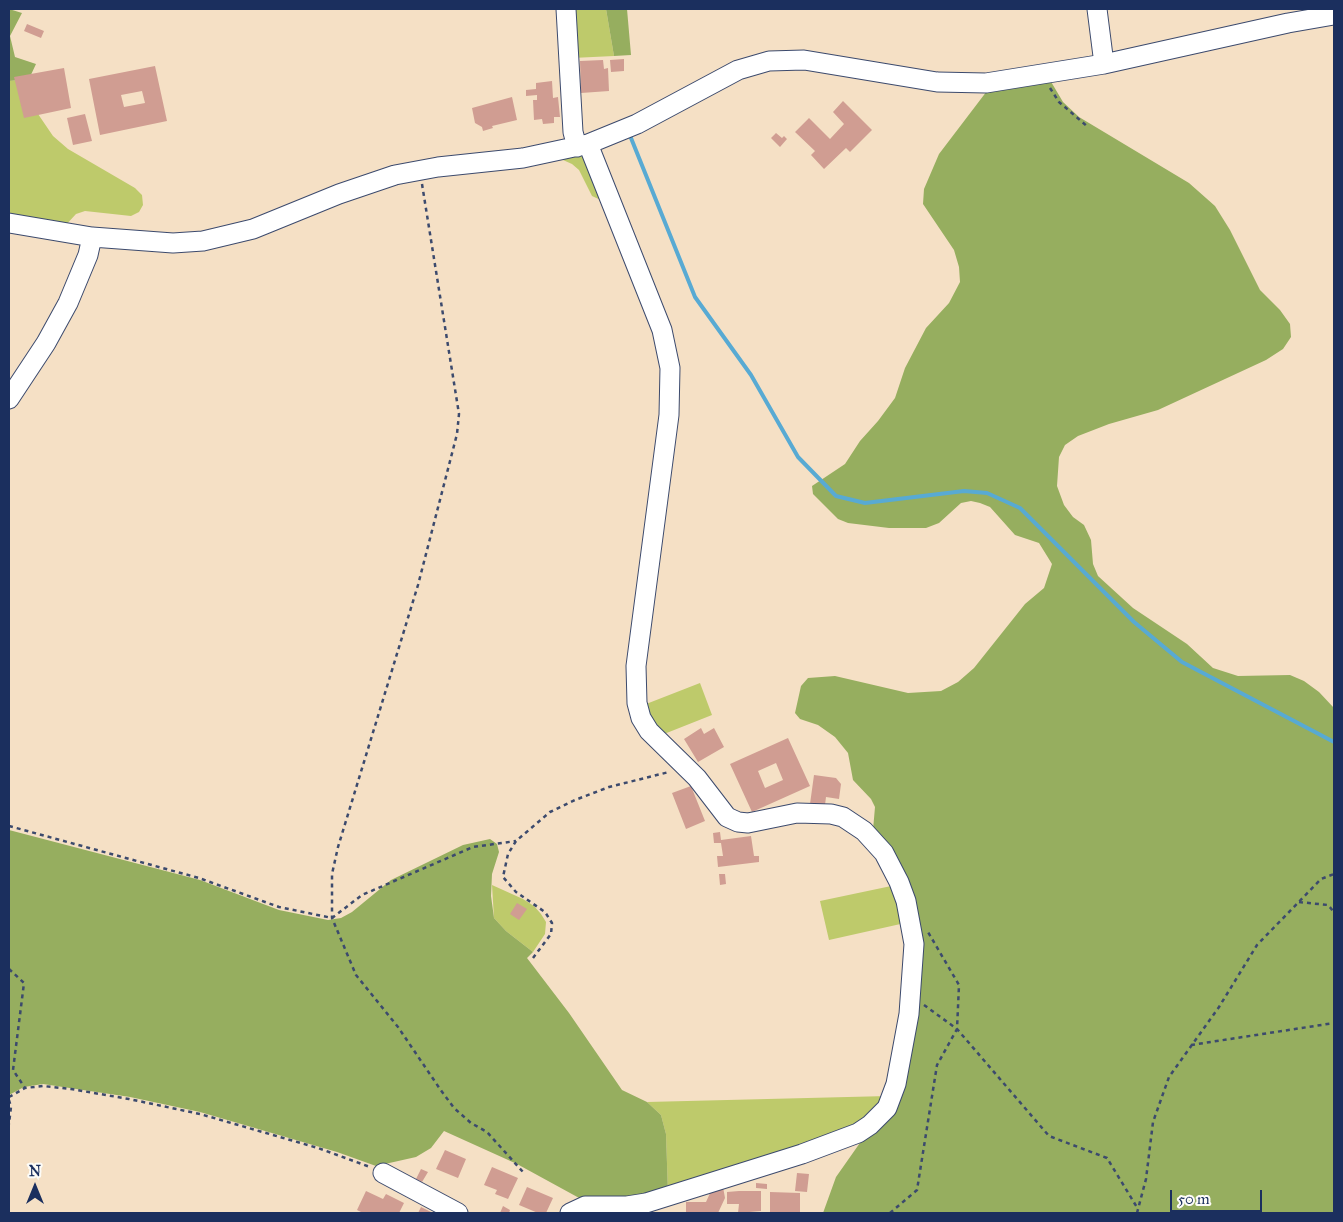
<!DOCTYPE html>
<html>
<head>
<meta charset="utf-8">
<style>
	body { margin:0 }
	#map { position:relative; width:1343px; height:1222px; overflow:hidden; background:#f5e0c5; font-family:"IM FELL Great Primer",serif }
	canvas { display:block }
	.frame { position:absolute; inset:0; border:10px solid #1b2f5e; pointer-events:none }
	.north { position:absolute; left:10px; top:1162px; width:50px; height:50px; -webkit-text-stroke:4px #fdfcf7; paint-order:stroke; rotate:0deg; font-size:14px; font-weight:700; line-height:20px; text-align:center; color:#1b2f5e }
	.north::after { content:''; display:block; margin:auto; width:18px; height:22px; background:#1b2f5e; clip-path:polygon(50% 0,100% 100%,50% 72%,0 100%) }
	.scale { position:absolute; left:1170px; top:1190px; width:92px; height:22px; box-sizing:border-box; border:2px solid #1b2f5e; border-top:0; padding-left:6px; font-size:15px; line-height:18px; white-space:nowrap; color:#1b2f5e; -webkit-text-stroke:4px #fdfcf7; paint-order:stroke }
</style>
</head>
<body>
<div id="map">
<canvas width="1343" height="1222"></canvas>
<div class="frame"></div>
<div class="north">N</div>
<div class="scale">50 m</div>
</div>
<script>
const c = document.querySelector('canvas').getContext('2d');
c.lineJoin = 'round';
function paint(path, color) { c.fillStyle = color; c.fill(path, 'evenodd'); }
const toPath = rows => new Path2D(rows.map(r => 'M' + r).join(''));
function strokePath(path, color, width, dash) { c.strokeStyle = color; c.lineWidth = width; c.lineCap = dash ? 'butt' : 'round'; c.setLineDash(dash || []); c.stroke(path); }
const green = toPath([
	[569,9,606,9,614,56,572,58],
	[29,79,38,114,53,136,68,149,135,188,142,195,143,205,139,212,131,216,85,211,76,214,64,227,9,218,9,81],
	[575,152,586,155,605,202,592,196,579,170,572,164,554,156],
	[700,683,712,715,659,736,641,706],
	[492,885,523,899,534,906,541,914,546,922,545,934,533,952,506,931,494,918],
	[896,885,905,923,829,940,820,901],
	[888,1096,868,1123,668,1193,666,1134,661,1115,647,1102]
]);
const forest = toPath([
	[9,9,22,13,10,36,15,57,36,64,29,79,9,81],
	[606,9,627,9,631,55,614,56],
	[1050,80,1063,102,1079,117,1189,183,1215,206,1230,230,1260,290,1280,310,1290,324,1291,337,1283,349,1266,360,1158,410,1109,424,1078,436,1065,445,1059,457,1057,486,1064,505,1073,517,1084,525,1091,540,1093,564,1098,576,1133,608,1187,644,1213,668,1238,676,1290,675,1304,681,1319,692,1334,708,1334,1213,823,1213,836,1177,869,1130,885,1117,919,948,873,830,875,807,871,799,853,780,848,753,835,737,818,725,800,719,795,713,801,686,808,678,835,676,908,693,941,691,958,682,974,668,1025,604,1044,588,1052,564,1039,543,1015,535,990,507,980,503,971,501,961,503,939,523,926,528,889,528,848,523,838,519,813,494,812,486,845,464,860,441,878,421,895,398,905,368,926,328,949,303,960,282,959,267,954,250,923,204,924,189,939,154,990,87],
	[9,830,200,880,279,910,328,920,341,918,352,912,391,880,463,845,490,839,497,844,499,852,492,874,491,896,494,918,506,931,533,952,527,958,569,1013,622,1090,647,1102,661,1115,666,1134,668,1193,644,1200,581,1199,517,1164,444,1131,431,1148,416,1157,376,1166,337,1152,200,1112,130,1097,43,1084,24,1087,9,1095]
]);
const stream = toPath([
	[631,138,695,297,751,375,798,457,836,496,865,503,964,491,987,493,1020,508,1134,622,1182,662,1334,742]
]);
const building = toPath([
	[27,24,44,31,41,38,24,31],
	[624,59,624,71,611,72,610,60],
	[603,60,604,69,608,68,609,91,581,93,580,61],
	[155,66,167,121,100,135,89,79],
	[142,91,145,103,124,107,121,95],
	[64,68,71,108,24,118,14,77],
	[552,81,553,98,558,97,560,117,554,117,554,123,543,124,542,119,534,120,533,100,537,100,537,95,526,96,526,90,536,89,536,83],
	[512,97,517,120,492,126,493,128,483,131,482,127,475,123,472,108],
	[843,101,872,130,850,152,846,148,824,169,811,155,815,151,795,132,809,118,830,139,844,124,833,112],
	[85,114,92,141,73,145,67,118],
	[776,133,782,138,784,136,787,139,780,147,771,138],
	[701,728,704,734,714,728,724,747,698,762,684,739],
	[788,738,810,786,752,812,730,764],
	[776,763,783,780,765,788,758,771],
	[814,775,836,778,841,784,839,799,826,797,825,805,810,804],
	[691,786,705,821,686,829,672,793],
	[720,832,721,840,751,836,754,856,759,856,759,862,718,867,717,856,723,856,721,843,714,843,713,833],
	[719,874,725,874,726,884,720,885],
	[517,903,527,909,519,920,510,914],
	[445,1150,466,1159,458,1178,436,1169],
	[492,1167,518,1178,508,1199,495,1194,497,1190,484,1185],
	[421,1169,428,1172,422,1182,416,1179],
	[797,1173,809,1174,807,1192,795,1191],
	[756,1183,767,1184,767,1189,756,1188],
	[527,1187,553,1198,546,1213,538,1213,519,1205],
	[723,1187,725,1198,718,1213,686,1213,686,1202,706,1202,711,1191],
	[366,1191,383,1199,386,1194,404,1203,399,1213,363,1213,357,1210],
	[739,1191,761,1191,761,1211,738,1213,739,1204,727,1204,727,1192],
	[770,1192,800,1193,800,1213,770,1213],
	[503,1206,510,1210,509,1213,500,1213],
	[421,1207,433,1213,418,1213]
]);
const path = toPath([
	[1050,88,1059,102,1088,127],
	[422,184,459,414,457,434,418,585,338,847,332,874,332,918,356,975,398,1027,440,1089,454,1108,471,1123,487,1132,523,1172],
	[9,826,199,878,279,907,332,918,362,895,473,847,516,841],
	[1299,902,1328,905,1334,912],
	[533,958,551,934,552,923,545,912,516,892,503,877,508,854,516,841,550,812,575,800,609,787,669,772],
	[9,969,24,983,13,1070,25,1088],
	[924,1005,957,1029,1049,1136,1107,1158,1138,1209],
	[1191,1045,1334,1023],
	[9,1097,25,1088,43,1086,71,1089,129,1099,200,1114,318,1148,370,1167],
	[9,1100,11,1107,9,1124],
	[890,1213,917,1190,937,1065,957,1029,959,985,928,932],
	[1137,1213,1146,1179,1153,1122,1169,1077,1219,1007,1257,945,1321,879,1334,874]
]);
const minor = toPath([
	[566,9,573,132,577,147],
	[1097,9,1104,64],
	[9,223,92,237,173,243,203,241,253,229,339,194,395,175,438,167,523,158,588,144,637,124,738,70,769,61,804,60,937,82,986,83,1104,64,1288,23,1334,15],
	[9,399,46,343,68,303,88,255,92,237],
	[383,1173,458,1213],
	[570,1213,585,1206,627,1206,646,1203,802,1154,858,1133,870,1125,887,1108,896,1084,909,1014,914,944,906,901,899,882,884,853,864,831,843,817,831,814,797,813,748,823,738,822,727,817,697,778,649,731,641,718,637,703,636,666,669,415,670,368,662,330,588,144]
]);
paint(green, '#beca6b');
paint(forest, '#96ae5f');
strokePath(stream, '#58aad3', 4);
paint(building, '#d09d92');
strokePath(minor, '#3c4a6d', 21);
strokePath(path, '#3c4a6d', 2.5, [4, 4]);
strokePath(minor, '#fff', 19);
</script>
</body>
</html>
